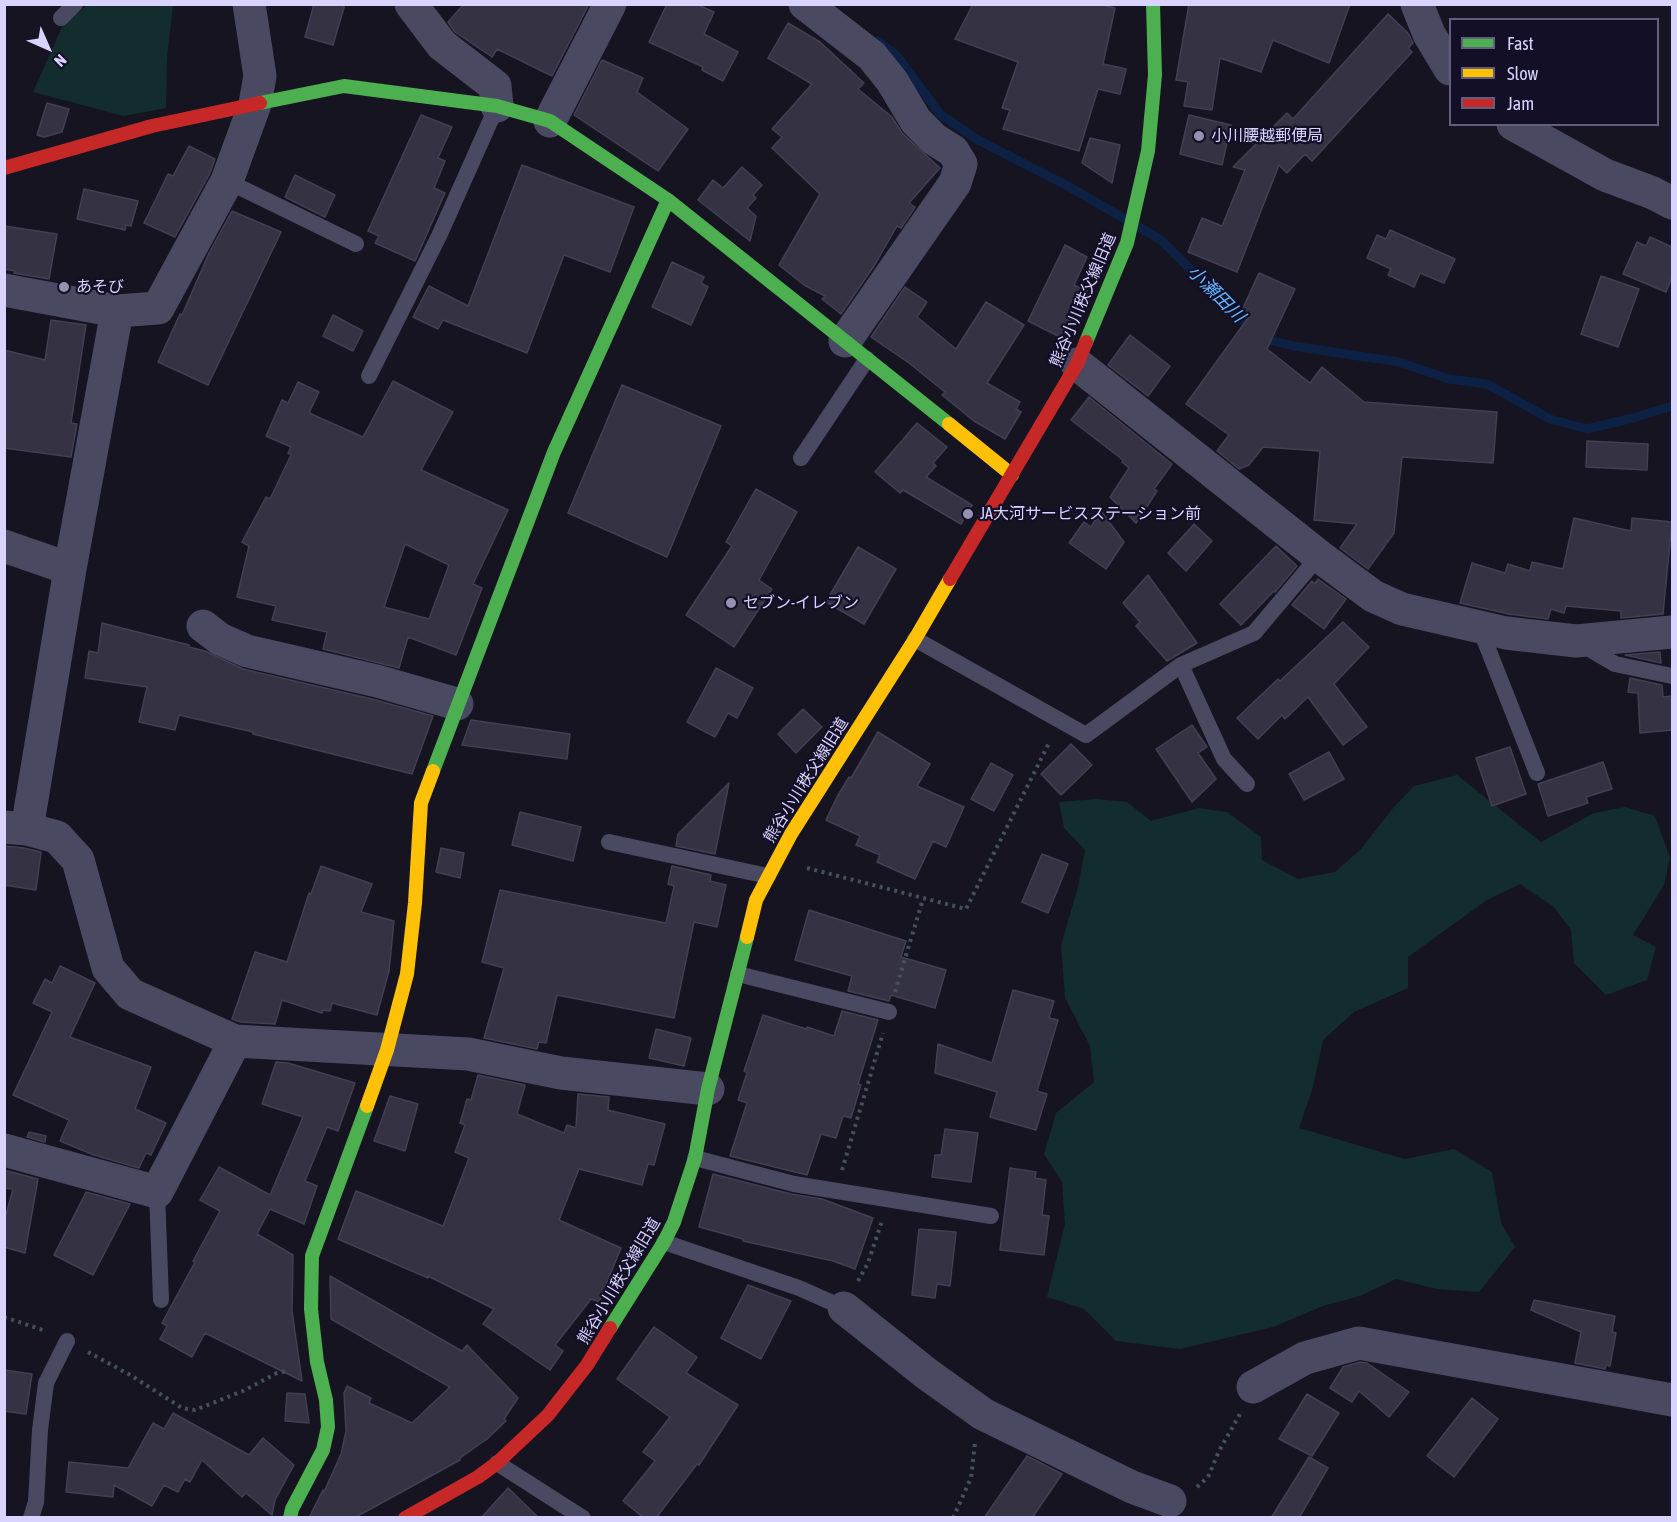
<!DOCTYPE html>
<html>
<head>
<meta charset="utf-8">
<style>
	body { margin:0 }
	#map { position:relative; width:1677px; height:1522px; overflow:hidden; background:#161421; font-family:"Asap Condensed",sans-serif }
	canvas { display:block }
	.frame { position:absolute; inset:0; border:6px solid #d9d4ff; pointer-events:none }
	.legend { position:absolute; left:1449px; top:18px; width:210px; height:108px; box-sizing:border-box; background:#130f26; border:2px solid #625e7d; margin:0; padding:8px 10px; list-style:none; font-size:18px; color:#d9d4ff }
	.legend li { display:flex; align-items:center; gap:12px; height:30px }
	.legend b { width:30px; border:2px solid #625e7d }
	.north { position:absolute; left:18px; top:18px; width:60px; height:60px; -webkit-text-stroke:4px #130f26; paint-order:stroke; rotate:135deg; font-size:16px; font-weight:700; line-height:24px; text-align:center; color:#d9d4ff }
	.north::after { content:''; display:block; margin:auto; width:21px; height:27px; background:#d9d4ff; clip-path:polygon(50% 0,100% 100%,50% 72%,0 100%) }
</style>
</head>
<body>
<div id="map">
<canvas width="1677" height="1522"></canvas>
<div class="frame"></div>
<ul class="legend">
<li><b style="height:8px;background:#4caf50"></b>Fast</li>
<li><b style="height:8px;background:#ffc107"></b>Slow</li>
<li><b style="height:8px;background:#c62828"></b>Jam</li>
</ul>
<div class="north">N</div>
</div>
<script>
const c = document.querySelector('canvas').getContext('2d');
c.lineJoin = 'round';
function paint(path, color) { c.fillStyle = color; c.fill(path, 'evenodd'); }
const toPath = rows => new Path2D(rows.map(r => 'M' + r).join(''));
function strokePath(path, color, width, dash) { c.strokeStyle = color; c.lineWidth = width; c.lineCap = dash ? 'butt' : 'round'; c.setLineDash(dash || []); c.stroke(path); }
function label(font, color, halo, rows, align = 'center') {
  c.font = font + ' "Asap Condensed","Noto Sans JP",sans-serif'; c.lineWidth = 4.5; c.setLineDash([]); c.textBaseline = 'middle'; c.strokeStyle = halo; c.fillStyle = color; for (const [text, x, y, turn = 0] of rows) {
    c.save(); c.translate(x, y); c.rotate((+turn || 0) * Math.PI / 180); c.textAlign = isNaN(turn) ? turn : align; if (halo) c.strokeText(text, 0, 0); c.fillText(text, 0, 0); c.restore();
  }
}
const green = toPath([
	[87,5,173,5,167,59,166,108,124,116,33,92,62,27],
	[1457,775,1541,842,1594,813,1625,807,1655,816,1670,858,1664,885,1633,935,1656,947,1647,980,1606,995,1574,963,1571,930,1554,907,1520,884,1487,900,1408,957,1408,988,1354,1012,1323,1040,1313,1087,1299,1128,1405,1159,1454,1149,1492,1172,1501,1223,1515,1247,1479,1292,1437,1289,1396,1279,1360,1296,1323,1306,1273,1327,1180,1349,1116,1341,1084,1309,1047,1297,1065,1224,1062,1182,1044,1154,1056,1113,1094,1082,1090,1046,1065,998,1061,945,1078,887,1085,850,1064,828,1059,802,1097,799,1127,802,1151,821,1199,808,1227,812,1261,837,1262,860,1298,879,1335,872,1361,849,1393,808,1414,786]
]);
const stream = toPath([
	[878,41,897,56,940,114,978,140,1066,185,1125,219],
	[1137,226,1161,240,1260,338,1293,346,1399,362,1449,379,1487,384,1550,419,1587,429,1633,418,1672,406]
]);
const building = toPath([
	[314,4,345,4,333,45,305,37,314,4],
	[464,4,589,4,552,76,497,49,492,57,455,32,448,22,464,4],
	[667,4,696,4,714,12,704,34,738,52,723,81,702,70,703,67,649,42,667,4],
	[973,4,1098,4,1115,8,1103,64,1126,69,1120,94,1098,89,1079,151,1003,129,1010,110,1002,108,1018,62,955,39,973,4],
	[1189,4,1350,4,1329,63,1273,40,1261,72,1220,58,1212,110,1184,106,1188,82,1176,80,1189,4],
	[1388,14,1408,33,1413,43,1408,48,1412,52,1312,161,1305,154,1287,173,1279,165,1237,272,1188,252,1202,218,1222,226,1245,170,1233,167,1287,113,1293,119,1388,14],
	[788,23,820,42,864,83,858,89,892,117,902,133,940,168,909,203,915,207,914,209,901,228,897,226,874,266,841,314,822,299,825,296,804,285,779,265,820,194,772,148,782,137,772,129,812,84,768,58,788,23],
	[602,60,643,78,637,92,688,129,658,171,574,115,602,60],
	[47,103,69,109,62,132,44,137,37,135,47,103],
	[421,115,452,127,438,158,445,161,434,188,445,193,415,261,375,243,379,236,368,231,421,115],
	[1189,115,1231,125,1222,165,1180,154,1189,115],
	[1090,138,1120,145,1112,183,1082,163,1090,138],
	[189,146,215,159,210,173,175,237,144,223,168,174,173,176,189,146],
	[522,165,634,207,610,272,564,255,527,353,443,320,438,329,413,317,429,286,468,306,522,165],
	[742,167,762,185,753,195,756,198,747,208,756,216,750,241,698,200,713,180,723,188,742,167],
	[295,175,335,195,325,217,285,197,295,175],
	[84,189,138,201,131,226,126,225,125,230,77,219,84,189],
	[232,211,281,232,208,385,158,362,180,314,182,315,209,253,232,211],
	[4,226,57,234,49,279,14,273,15,271,4,269,4,226],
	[1390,230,1455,259,1444,283,1420,273,1414,287,1388,275,1391,269,1367,258,1377,235,1386,239,1390,230],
	[1650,237,1672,247,1672,277,1666,292,1623,274,1637,242,1646,246,1650,237],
	[1065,245,1087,257,1074,285,1087,291,1066,340,1028,321,1065,245],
	[672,262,704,277,701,283,708,287,691,325,652,307,672,262],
	[1259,273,1295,289,1267,349,1310,383,1322,367,1364,402,1497,412,1493,463,1402,457,1394,533,1368,569,1340,548,1357,524,1314,520,1320,451,1263,447,1249,465,1239,469,1217,451,1229,435,1186,404,1251,314,1242,310,1259,273],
	[1601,276,1639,289,1618,347,1581,334,1601,276],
	[905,287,927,302,917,317,956,349,986,302,1024,325,987,383,1020,402,1016,409,1021,412,1005,439,974,421,942,395,945,392,909,363,871,337,905,287],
	[333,315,363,331,353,351,323,336,333,315],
	[51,320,86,325,71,423,77,424,71,457,4,448,4,350,45,360,51,320],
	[1130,335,1170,366,1148,396,1108,365,1130,335],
	[393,381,453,412,421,470,508,510,473,584,482,588,456,655,408,637,399,668,323,649,327,632,272,620,276,606,237,597,249,546,242,542,266,497,270,499,291,455,288,453,291,447,266,436,282,400,288,403,298,382,319,392,309,413,363,437,393,381],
	[405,544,449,565,429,619,384,607,405,544],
	[622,385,721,426,667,557,568,513,622,385],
	[1089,397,1172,464,1154,489,1157,491,1136,523,1110,497,1129,468,1122,462,1123,460,1071,420,1089,397],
	[917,423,947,447,933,463,936,466,926,477,972,505,961,524,903,490,900,493,875,472,917,423],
	[1587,441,1648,444,1647,470,1586,467,1587,441],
	[756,489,797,512,759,580,772,589,734,647,686,615,732,546,726,542,756,489],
	[1101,511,1124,542,1106,569,1069,543,1084,522,1091,527,1101,511],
	[1574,518,1631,531,1632,518,1672,522,1663,614,1621,618,1621,611,1566,606,1564,613,1551,609,1548,619,1509,614,1460,603,1472,563,1505,573,1508,564,1530,571,1532,562,1563,569,1574,518],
	[1194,524,1212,541,1186,571,1168,553,1194,524],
	[1276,546,1297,566,1275,592,1274,591,1241,625,1220,604,1276,546],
	[858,547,896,569,864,624,826,602,858,547],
	[1148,575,1197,643,1167,661,1136,626,1140,622,1123,603,1148,575],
	[1318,579,1346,599,1324,629,1292,605,1312,581,1315,584,1318,579],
	[1343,622,1369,647,1334,684,1367,727,1343,745,1308,697,1285,719,1282,715,1258,739,1237,718,1278,679,1280,681,1343,622],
	[102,623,189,645,189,647,205,651,243,669,372,699,433,716,412,774,253,734,253,732,179,715,175,730,139,722,147,687,85,678,89,651,98,653,102,623],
	[1660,652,1661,663,1625,655,1660,652],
	[716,668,753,688,737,718,728,713,715,737,687,722,716,668],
	[1630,678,1662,685,1663,697,1672,696,1672,730,1640,733,1638,693,1628,692,1630,678],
	[803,709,822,727,796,753,778,734,803,709],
	[471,720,570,734,567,759,462,745,471,720],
	[1192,725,1207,747,1198,753,1216,779,1192,802,1156,749,1192,725],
	[878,732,930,764,917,786,964,807,946,847,933,841,915,879,877,862,880,855,856,845,860,836,826,820,837,797,849,777,851,778,878,732],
	[1071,744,1092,765,1061,795,1041,774,1071,744],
	[1510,747,1526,794,1492,806,1476,758,1510,747],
	[1329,752,1344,779,1304,800,1289,774,1329,752],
	[1603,762,1612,789,1586,797,1588,803,1548,816,1538,784,1603,762],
	[991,763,1013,775,994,811,971,799,991,763],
	[729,783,715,854,676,846,678,834,729,783],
	[520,812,581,827,573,861,512,845,520,812],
	[4,846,24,848,41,852,36,890,4,885,4,846],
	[441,848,464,853,460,878,436,872,441,848],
	[1042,854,1068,864,1048,913,1022,902,1042,854],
	[321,866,372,884,361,912,394,921,389,971,377,1015,332,1003,330,1011,323,1010,322,1013,282,1000,275,1024,240,1022,232,1019,255,952,287,962,309,893,311,894,321,866],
	[672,866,711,875,710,881,726,885,717,927,694,922,674,1018,557,995,546,1043,539,1042,537,1049,484,1038,504,968,482,962,500,890,666,923,674,886,668,884,672,866],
	[809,910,906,941,901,957,946,970,935,1008,891,995,889,1001,848,991,852,976,795,960,809,910],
	[60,966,95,983,70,1037,151,1067,135,1109,166,1123,151,1155,146,1153,139,1168,94,1155,60,1141,69,1120,13,1095,52,1012,33,1003,45,979,52,983,60,966],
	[1013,990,1054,1001,1049,1018,1058,1020,1037,1091,1047,1094,1036,1130,990,1117,997,1092,935,1073,938,1044,992,1063,1013,990],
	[842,1011,878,1020,858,1084,861,1085,851,1118,843,1116,836,1138,821,1134,807,1175,730,1156,747,1103,738,1100,747,1073,744,1071,763,1015,806,1029,807,1027,834,1036,842,1011],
	[656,1029,691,1038,684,1066,649,1058,656,1029],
	[276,1062,288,1063,355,1083,338,1131,327,1127,305,1181,317,1186,304,1224,270,1209,257,1234,293,1255,292,1311,302,1381,205,1333,192,1357,160,1339,167,1326,162,1323,195,1262,193,1261,220,1211,200,1200,219,1167,270,1195,303,1117,262,1104,276,1062],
	[478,1075,525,1085,517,1114,564,1133,567,1125,576,1128,578,1094,609,1097,608,1110,665,1124,654,1165,648,1164,642,1185,579,1169,559,1220,621,1248,599,1302,591,1299,555,1345,563,1351,550,1370,483,1324,494,1309,428,1276,428,1278,338,1239,356,1191,443,1226,469,1158,455,1152,465,1125,460,1123,467,1099,471,1100,478,1075],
	[390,1096,418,1104,405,1151,374,1141,390,1096],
	[945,1129,978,1133,971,1182,932,1177,935,1155,941,1155,945,1129],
	[29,1132,46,1136,45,1142,27,1137,29,1132],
	[1010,1168,1036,1172,1035,1178,1046,1180,1042,1215,1049,1216,1044,1255,1000,1250,1010,1168],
	[4,1170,38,1179,25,1253,4,1247,4,1222,13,1189,4,1188,4,1170],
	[713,1174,791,1194,822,1199,873,1218,855,1269,833,1261,743,1241,743,1239,699,1227,713,1174],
	[86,1192,130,1204,93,1275,54,1255,86,1192],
	[919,1229,956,1232,950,1286,937,1284,935,1298,912,1295,919,1229],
	[330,1276,462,1351,467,1345,518,1398,504,1419,506,1421,487,1439,460,1458,460,1460,354,1518,309,1518,323,1490,324,1492,341,1454,346,1431,344,1393,347,1386,371,1398,369,1403,412,1423,450,1387,331,1319,330,1276],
	[748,1285,791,1301,761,1359,721,1338,748,1285],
	[1534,1300,1615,1316,1612,1332,1616,1333,1610,1366,1606,1365,1605,1369,1575,1363,1581,1332,1531,1310,1534,1300],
	[654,1327,697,1357,686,1373,738,1405,699,1465,697,1464,656,1518,644,1518,623,1501,655,1461,643,1452,670,1417,617,1379,654,1327],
	[1360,1362,1367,1363,1409,1392,1389,1417,1359,1391,1352,1402,1330,1388,1343,1367,1360,1362],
	[4,1370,32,1374,26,1414,4,1411,4,1370],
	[287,1393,305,1394,309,1423,285,1421,287,1393],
	[1307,1394,1339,1413,1312,1456,1279,1439,1307,1394],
	[1472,1398,1498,1419,1454,1477,1427,1456,1472,1398],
	[173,1413,249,1455,263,1438,294,1465,275,1500,272,1515,246,1493,242,1497,202,1460,190,1482,185,1479,178,1492,164,1485,152,1506,114,1485,113,1497,66,1492,69,1462,128,1468,153,1423,164,1429,173,1413],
	[1027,1456,1062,1474,1032,1518,984,1518,1027,1456],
	[1309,1457,1328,1468,1299,1518,1271,1518,1309,1457],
	[508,1488,539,1518,481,1518,508,1488]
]);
const path = toPath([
	[807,868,966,909,1050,741],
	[895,992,923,899],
	[842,1170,883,1033],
	[858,1281,868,1263,882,1221],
	[4,1317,46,1331],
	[88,1352,132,1376,182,1408,195,1410,243,1391,277,1373,287,1371],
	[1197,1487,1208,1477,1219,1451,1240,1414],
	[953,1518,971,1478,975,1443]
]);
const lane = toPath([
	[61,18,75,4],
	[227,181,356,244],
	[369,376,439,236,497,106],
	[801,458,867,359],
	[1479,626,1537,773],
	[915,639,1086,735,1181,665,1254,633,1319,556],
	[1581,644,1615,664,1672,676],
	[1181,665,1224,759,1247,784],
	[609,842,768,876],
	[738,974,889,1012],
	[695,1158,794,1184,991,1216],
	[157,1192,161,1300],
	[664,1242,799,1288,844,1308],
	[497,1463,583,1518],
	[31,1518,36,1502,40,1430,46,1383,67,1341]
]);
const street = toPath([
	[411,4,442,45,495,86,497,106],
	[805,4,872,56,892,81,916,121,934,139,953,151,961,164,955,183,845,341],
	[1417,4,1429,34,1450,69],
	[550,121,610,4],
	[1513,124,1605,175,1653,193,1672,203],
	[4,290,117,311,158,308,227,181,255,104,260,76,249,4],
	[1077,364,1319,556,1373,596,1402,609,1506,633,1576,641,1672,632],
	[4,546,70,569],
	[203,626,220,639,247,651,377,681,457,704],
	[4,827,27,829,57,837,78,860,108,968,130,994,235,1041,468,1054,561,1073,708,1089],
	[27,829,70,569,117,311],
	[4,1150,157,1192,235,1041],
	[844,1308,927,1374,983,1414,1132,1487,1170,1501],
	[1253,1387,1305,1358,1359,1343,1672,1400]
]);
const fast = toPath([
	[260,103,344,86,497,106,550,121,668,200,949,424],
	[1086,342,1127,243,1148,151,1155,75,1153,4],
	[433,771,554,452,668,200],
	[610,1328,664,1242,674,1222,695,1158,708,1089,747,937],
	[290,1518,292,1509,323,1450,328,1427,326,1400,317,1362,311,1309,312,1256,367,1106]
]);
const slow = toPath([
	[949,424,1012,475],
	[747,937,756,900,791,834,915,639,950,579],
	[367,1106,387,1050,407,974,415,903,421,803,433,771]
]);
const jam = toPath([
	[4,168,152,126,260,103],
	[950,579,1077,364,1086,342],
	[405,1518,478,1477,497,1463,548,1415,587,1365,610,1328]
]);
const markers = [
	[1199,136,6,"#9591b1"],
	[64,287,6,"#9591b1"],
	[968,514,6,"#9591b1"],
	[731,603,6,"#9591b1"]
];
const poiNames = [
	["小川腰越郵便局",1211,136],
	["あそび",76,287],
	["JA大河サービスステーション前",980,514],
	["セブン-イレブン",743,603]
];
const streetNames = [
	["熊谷小川秩父線旧道",1083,300,-67],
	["熊谷小川秩父線旧道",806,780,-58],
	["熊谷小川秩父線旧道",619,1281,-59]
];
const waterNames = [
	["小瀬田川",1216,294,45]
];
paint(green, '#132c2d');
strokePath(stream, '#0d2144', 9);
paint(building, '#343243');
strokePath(building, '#433f54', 1.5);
strokePath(path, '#44505f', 4, [3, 4.5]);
strokePath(lane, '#4a4962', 16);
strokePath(street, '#4a4962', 33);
strokePath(fast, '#4caf50', 14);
strokePath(slow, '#ffc107', 14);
strokePath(jam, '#c62828', 14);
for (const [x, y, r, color] of markers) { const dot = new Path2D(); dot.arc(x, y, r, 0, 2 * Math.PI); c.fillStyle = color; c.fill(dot); strokePath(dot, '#130f26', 2); }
label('16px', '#d9d4ff', '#130f26', poiNames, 'left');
label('16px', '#d9d4ff', '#130f26', streetNames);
label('italic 18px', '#62b6ff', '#130f26', waterNames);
</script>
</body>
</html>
